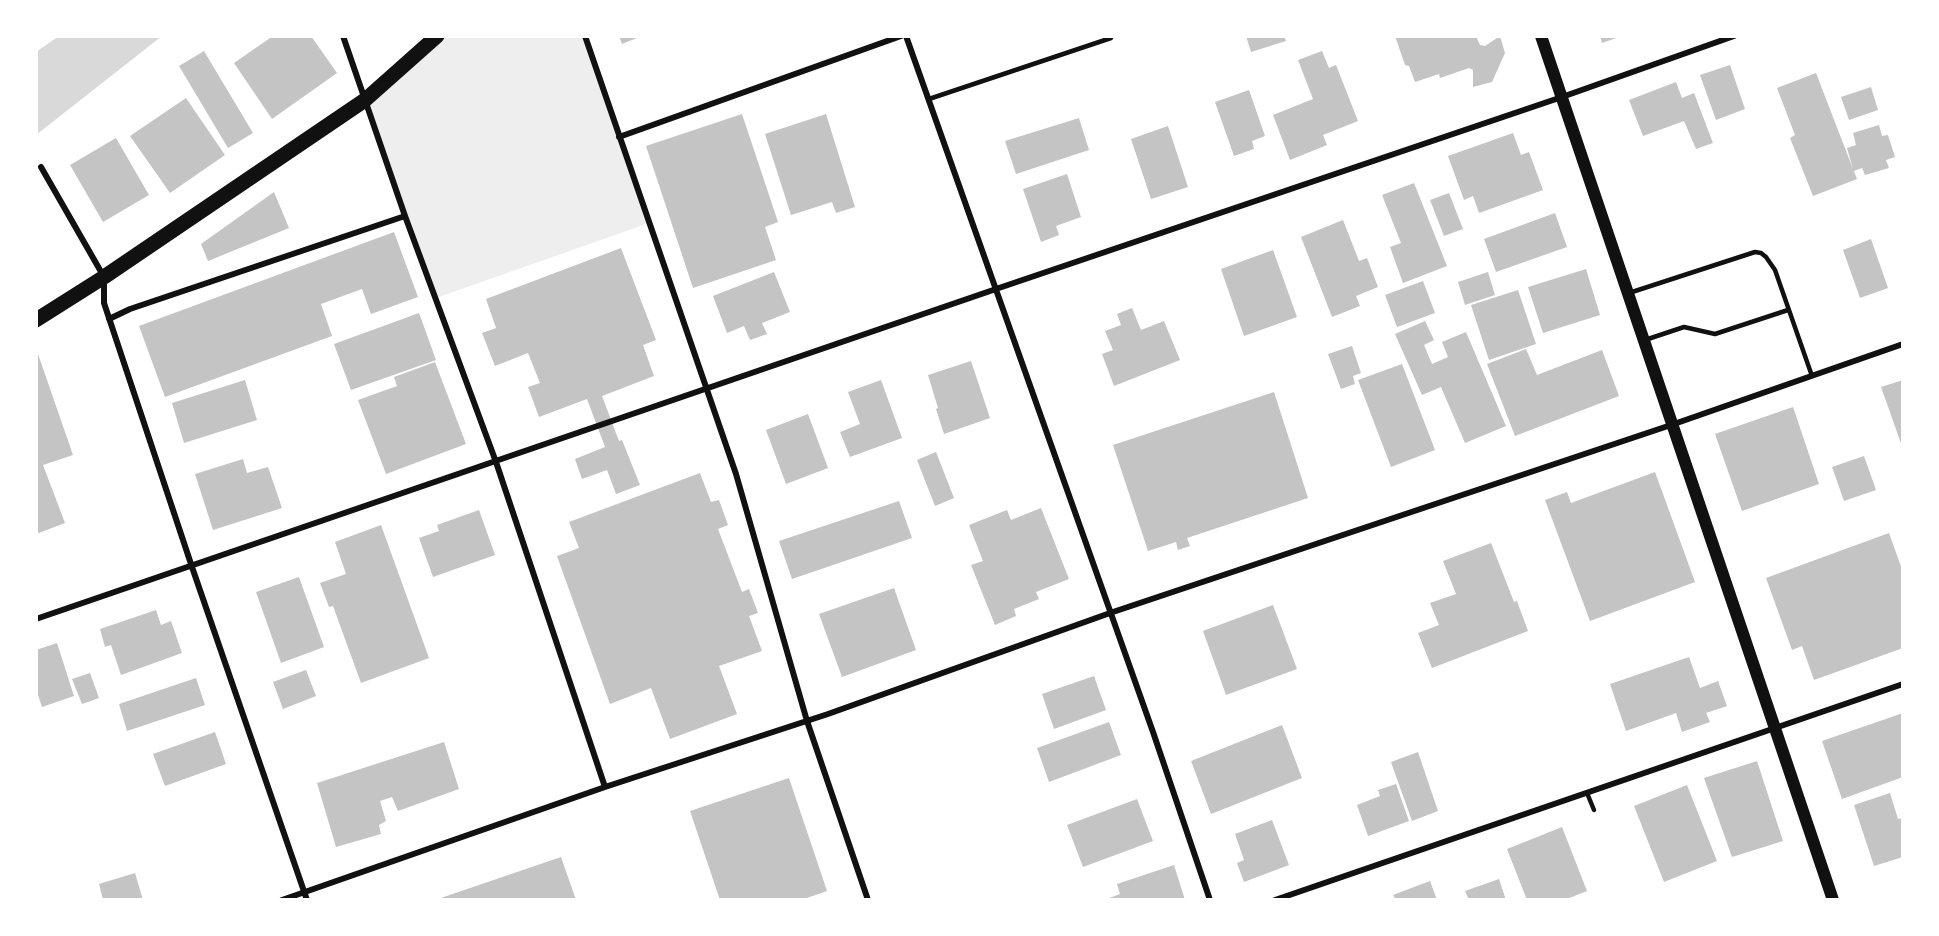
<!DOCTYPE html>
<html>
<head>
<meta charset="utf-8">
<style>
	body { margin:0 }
	#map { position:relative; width:1939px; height:936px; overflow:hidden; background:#fff; font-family:"Space Grotesk",sans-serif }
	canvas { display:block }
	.frame { position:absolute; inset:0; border:38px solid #fff; pointer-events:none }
</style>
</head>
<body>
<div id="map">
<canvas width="1939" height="936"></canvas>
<div class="frame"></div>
</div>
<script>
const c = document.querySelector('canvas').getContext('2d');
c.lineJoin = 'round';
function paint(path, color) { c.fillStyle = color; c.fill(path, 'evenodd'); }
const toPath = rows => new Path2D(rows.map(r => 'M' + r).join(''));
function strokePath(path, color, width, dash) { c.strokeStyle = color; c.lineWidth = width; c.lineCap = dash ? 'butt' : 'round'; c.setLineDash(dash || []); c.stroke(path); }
const green = toPath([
	[437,36,585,36,649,223,436,298,365,100]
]);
const water = toPath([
	[59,36,162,36,36,135,36,52]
]);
const building = toPath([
	[273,36,311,36,337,73,272,119,234,63],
	[619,36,642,36,622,44],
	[1246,36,1284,36,1286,41,1251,52],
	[1395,36,1476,36,1480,45,1485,46,1500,36,1505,53,1492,82,1473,87,1473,70,1469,68,1440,78,1439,74,1415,82,1409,66,1405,65],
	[1600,36,1622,36,1602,43],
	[204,51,253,133,228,148,179,66],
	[1322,51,1329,68,1336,65,1358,121,1323,135,1327,145,1290,160,1273,115,1313,99,1298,60],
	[1730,65,1745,109,1716,120,1700,75],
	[1816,73,1853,169,1847,148,1856,145,1853,133,1879,125,1882,136,1888,135,1895,157,1886,160,1889,168,1865,175,1862,168,1854,171,1857,179,1813,196,1790,138,1795,135,1777,88],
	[1676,82,1682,98,1694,93,1713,143,1696,149,1684,121,1643,136,1629,100],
	[1871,87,1878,110,1849,120,1841,97],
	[1249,90,1265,136,1252,141,1254,149,1234,156,1215,102],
	[186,98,225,155,170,193,130,136],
	[742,114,778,222,765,227,776,260,693,288,646,146],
	[826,114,855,207,836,213,832,202,791,215,765,134],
	[1079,118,1089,150,1016,174,1005,141],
	[1168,126,1188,187,1151,199,1131,139],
	[1513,133,1521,155,1529,152,1543,190,1479,213,1473,196,1464,200,1448,156],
	[116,138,149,195,103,222,70,165],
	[1067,174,1081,217,1056,226,1059,235,1041,242,1023,189],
	[1414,183,1447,266,1403,283,1390,247,1401,243,1382,195],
	[274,192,289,228,208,261,201,244],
	[1449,193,1463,229,1444,236,1430,200],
	[1555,213,1567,247,1496,272,1484,239],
	[1343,220,1359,261,1367,258,1378,287,1356,296,1360,306,1332,317,1301,237],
	[394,232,418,297,371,314,362,289,321,304,332,336,165,397,139,326],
	[1871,239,1888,288,1860,298,1843,250],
	[621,248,656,340,643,345,654,376,602,396,619,441,622,440,640,485,616,494,607,470,582,479,575,459,605,447,587,399,539,417,528,387,540,383,528,353,495,366,482,333,496,328,486,299],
	[1273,250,1297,317,1244,336,1221,269],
	[1586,269,1600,315,1543,333,1528,287],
	[774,272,790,312,762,323,767,334,750,340,744,326,727,333,713,296],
	[1488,272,1495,295,1465,305,1458,282],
	[1423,281,1435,313,1397,327,1385,295],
	[1518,290,1536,344,1489,360,1471,305],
	[1132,308,1141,330,1164,321,1180,360,1114,386,1102,354,1113,350,1105,331,1121,325,1117,314],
	[419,313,436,360,351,390,334,344],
	[1425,321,1434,340,1424,345,1432,364,1448,357,1442,342,1466,332,1506,426,1465,443,1441,387,1422,395,1395,334],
	[1352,346,1361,373,1353,376,1355,384,1341,389,1328,354],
	[1526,349,1537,375,1602,350,1619,396,1515,436,1487,364],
	[38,354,73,455,43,465,65,523,36,534,36,355],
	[971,361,990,418,944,434,936,409,938,408,928,375],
	[435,362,466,444,386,474,358,400,397,386,394,377],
	[1402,364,1435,450,1391,467,1358,380],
	[245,380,257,420,184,443,172,403],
	[881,380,902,438,850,457,840,432,860,424,848,392],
	[1903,380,1903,449,1881,387],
	[1274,392,1308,498,1187,538,1190,546,1178,550,1176,542,1148,551,1113,445],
	[1793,407,1819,484,1742,511,1715,434],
	[808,414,828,468,786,484,766,430],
	[936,452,954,498,935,506,917,460],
	[1864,456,1876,490,1844,501,1832,467],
	[243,459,247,473,268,467,282,508,213,530,195,474],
	[1655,472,1695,582,1590,621,1545,500,1567,492,1571,503],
	[700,473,711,502,719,500,728,525,718,529,742,592,749,589,758,613,749,616,762,651,719,666,737,714,670,739,651,688,610,704,557,556,579,548,569,522],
	[899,501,912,538,792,579,779,541],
	[1041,508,1069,579,1036,592,1039,599,1014,609,1016,616,995,625,971,565,983,561,969,525,1007,510,1011,520],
	[479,510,495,555,433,577,419,538,439,531,437,525],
	[381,525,429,658,361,683,333,606,329,607,320,583,346,574,335,542],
	[1889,533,1903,572,1903,648,1814,680,1802,646,1792,650,1766,578],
	[1491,543,1514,602,1517,601,1528,631,1432,668,1418,633,1439,625,1430,603,1456,594,1443,561],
	[299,577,324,647,281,663,256,592],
	[894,588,916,650,842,677,819,614],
	[1273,605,1297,669,1226,695,1203,631],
	[156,610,161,625,171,621,182,653,121,675,111,645,105,647,100,629],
	[57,643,74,696,42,707,36,689,36,650],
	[1689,657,1700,688,1718,681,1727,706,1706,713,1710,722,1682,732,1676,713,1626,731,1610,684],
	[306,670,316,696,283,709,273,682],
	[90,673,99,698,82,704,72,679],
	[1094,676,1106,710,1054,729,1042,694],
	[196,678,205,705,127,731,119,704],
	[1903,713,1903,777,1842,799,1822,741],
	[1109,722,1121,755,1049,782,1037,748],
	[1282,725,1302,778,1211,814,1191,761],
	[215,732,226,764,165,786,153,754],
	[444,742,459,789,398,811,392,797,380,801,386,821,379,825,381,834,336,847,317,783],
	[1418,752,1438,811,1412,821,1391,762],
	[1757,761,1783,841,1732,857,1704,778],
	[789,778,827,891,801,900,720,900,690,811],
	[1396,784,1409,821,1368,836,1357,805,1380,796,1378,790],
	[1687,785,1717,861,1664,882,1634,806],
	[1890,793,1898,819,1903,818,1903,857,1874,866,1854,805],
	[1137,799,1153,841,1083,867,1067,825],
	[1272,820,1289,865,1244,882,1237,863,1244,860,1235,834],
	[1562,827,1587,891,1564,900,1527,900,1507,849],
	[561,857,576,900,435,900],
	[1174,865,1185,900,1104,900,1120,894,1117,884],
	[135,873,143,900,103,900,99,884],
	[1499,879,1506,900,1469,900,1465,891],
	[1430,881,1437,900,1396,900,1393,895]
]);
const service = toPath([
	[929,99,1111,38],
	[1629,293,1755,252,1761,253,1766,257,1775,270,1812,376],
	[1645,340,1684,327,1715,334,1788,310],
	[1587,793,1594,810]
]);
const minor = toPath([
	[343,36,405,216,496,462,605,787],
	[585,36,736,474,807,721,868,900],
	[906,36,1153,732,1210,900],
	[619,137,901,36],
	[41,167,104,277,104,303,192,567,307,900],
	[109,319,130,309,405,216],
	[36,619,996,289,1562,97,1734,36],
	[282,900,605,787,828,714,1110,613,1674,424,1903,344],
	[1275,900,1903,684]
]);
const secondary = toPath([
	[1541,36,1833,900]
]);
const primary = toPath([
	[36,320,104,277,365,100,437,36]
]);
paint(green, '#eee');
paint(water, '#d9d9d9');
paint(building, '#c4c4c4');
strokePath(service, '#111', 4.5);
strokePath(minor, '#111', 6);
strokePath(secondary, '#111', 12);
strokePath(primary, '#111', 15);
</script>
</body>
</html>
